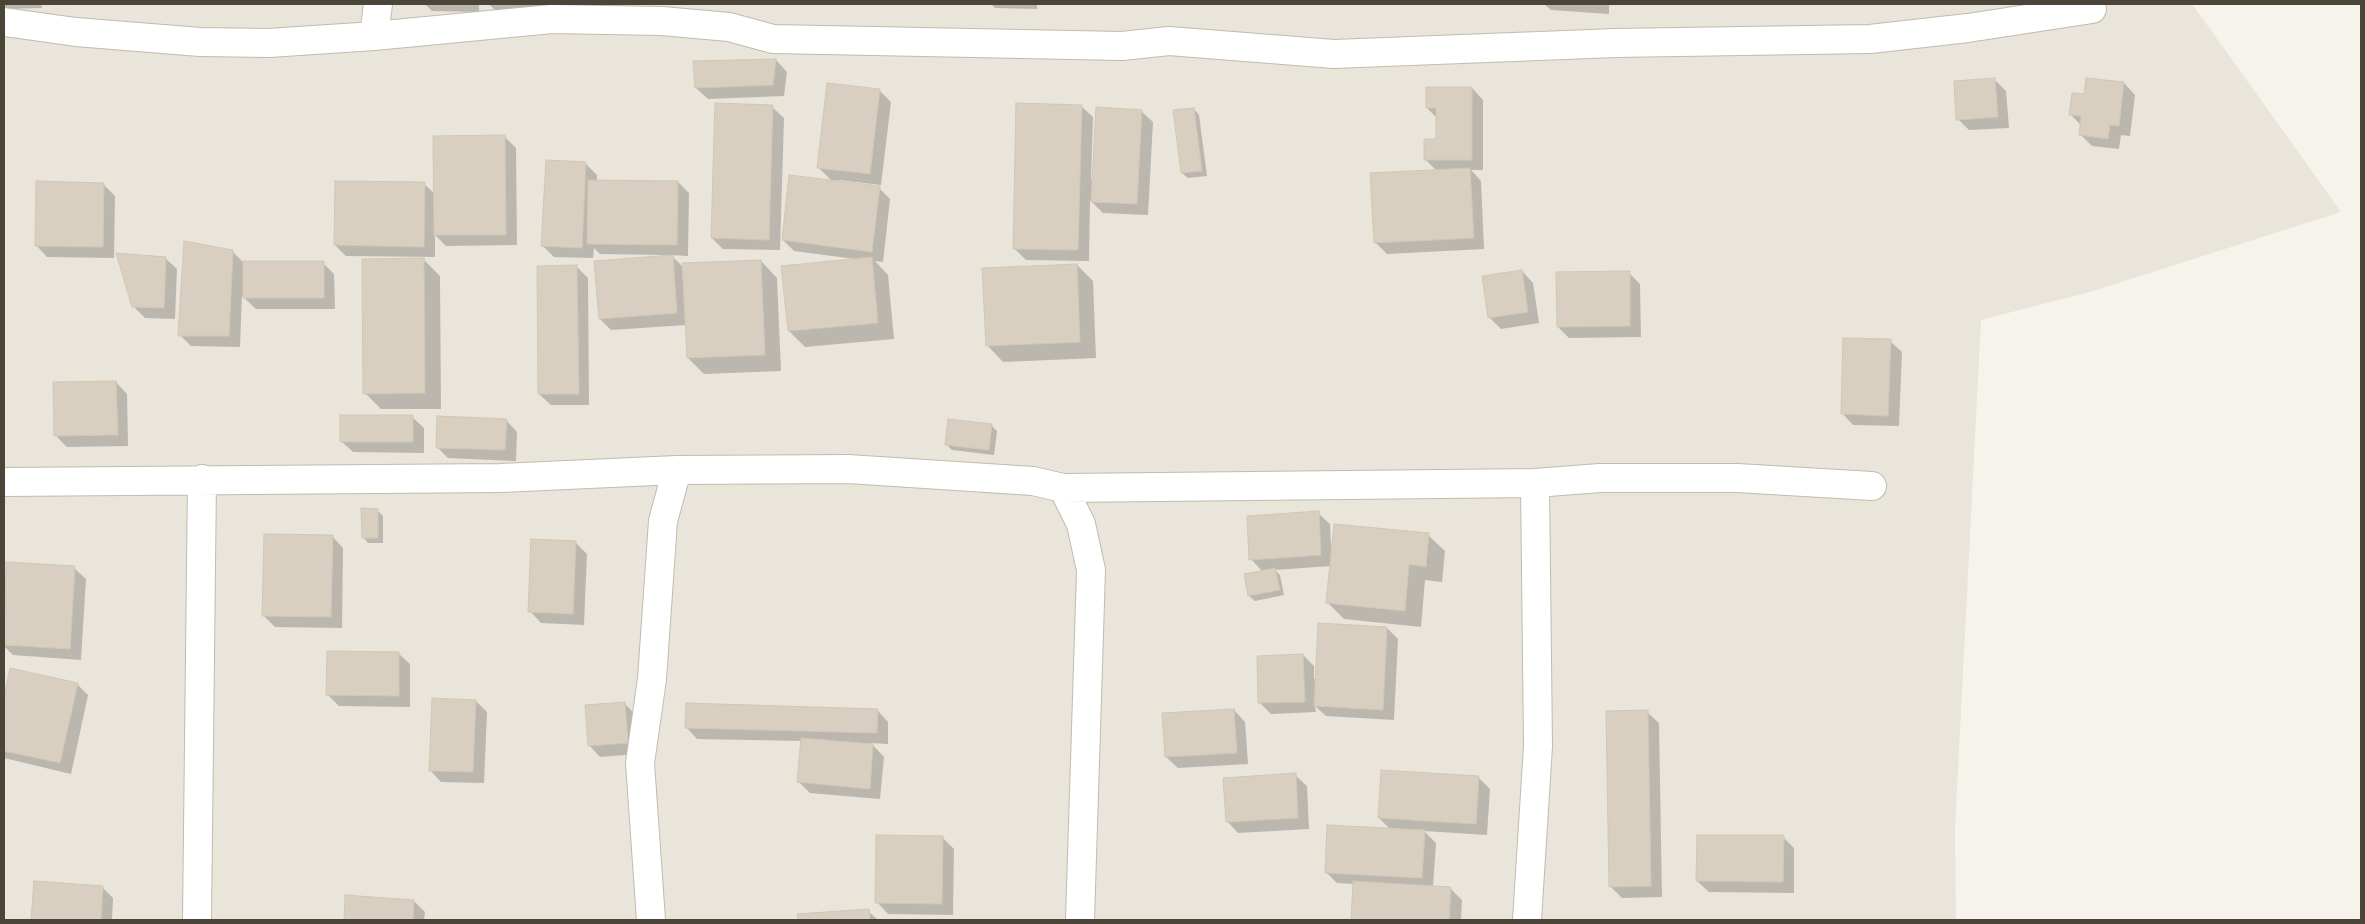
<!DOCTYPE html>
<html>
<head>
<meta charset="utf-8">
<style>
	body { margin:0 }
	#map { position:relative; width:2365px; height:924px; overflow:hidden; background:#f6f3ec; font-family:Ubuntu,sans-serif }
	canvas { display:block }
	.frame { position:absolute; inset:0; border:5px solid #4b4439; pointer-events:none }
</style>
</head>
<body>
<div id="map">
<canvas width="2365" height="924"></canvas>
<div class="frame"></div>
</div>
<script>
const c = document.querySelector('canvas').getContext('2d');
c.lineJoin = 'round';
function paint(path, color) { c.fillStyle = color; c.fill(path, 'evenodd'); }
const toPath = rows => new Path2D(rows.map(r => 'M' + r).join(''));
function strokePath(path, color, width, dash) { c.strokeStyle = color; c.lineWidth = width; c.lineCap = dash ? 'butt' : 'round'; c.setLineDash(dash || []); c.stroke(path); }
const residential = toPath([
	[4,4,2192,4,2341,212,2093,291,1981,320,1955,829,1956,920,4,920]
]);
const shadow = toPath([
	[4,4,41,4,42,8,4,9],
	[425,4,479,4,479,12,432,11],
	[489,4,544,4,544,10,495,10],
	[991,4,1037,4,1037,9,995,8],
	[1544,4,1609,4,1609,14,1551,10],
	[776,60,787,72,784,96,708,99,696,88,694,62],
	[1994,79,2006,91,2009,128,1969,130,1958,119],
	[2124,83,2135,95,2130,136,2121,135,2119,149,2092,146,2080,134,2081,125,2070,114,2085,95],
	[1472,88,1483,100,1483,170,1471,170,1481,181,1484,249,1387,254,1375,242,1437,171,1425,159,1437,141,1437,118,1427,108],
	[880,91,891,102,881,185,839,180,838,182,879,188,890,199,883,262,875,261,888,275,894,339,805,347,789,331,855,259,794,251,783,240,832,181,818,167],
	[1081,106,1093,117,1091,180,1093,180,1141,111,1153,122,1148,215,1103,213,1090,200,1089,261,1026,260,1014,248],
	[772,107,784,118,780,250,723,249,712,238],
	[1194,109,1199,115,1207,176,1188,178,1182,173],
	[505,137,516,148,517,245,446,246,435,235,435,257,346,256,335,245,424,184,435,194],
	[586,164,597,175,597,181,678,182,689,193,688,256,671,255,684,268,761,261,777,278,781,371,704,374,688,358,686,325,611,330,600,319,663,255,600,254,594,248,593,258,554,257,542,245],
	[103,184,115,196,114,258,47,257,36,245],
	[232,251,243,262,323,263,334,274,335,309,256,309,242,296,240,347,191,346,180,335],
	[165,258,177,269,175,319,145,318,133,306],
	[424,260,440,276,441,409,381,409,365,393],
	[1077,265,1093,281,1096,358,1003,362,987,345],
	[577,267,588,278,589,405,551,405,539,394],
	[1522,271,1533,283,1539,323,1501,329,1490,318,1484,278],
	[1629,273,1640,284,1641,337,1569,338,1558,327],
	[1890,341,1902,352,1899,426,1853,425,1842,413],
	[116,382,127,394,128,446,67,447,56,436],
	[412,417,424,428,424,453,353,452,341,441],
	[506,420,517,432,516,461,448,458,437,447],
	[991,425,997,431,994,455,952,450,946,444],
	[377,510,383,516,383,543,368,543,363,537],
	[1318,513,1330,524,1331,548,1428,535,1445,551,1442,582,1425,580,1421,627,1344,619,1327,602,1331,566,1275,570,1280,575,1284,595,1255,601,1249,596,1246,575,1263,572,1251,559],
	[332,536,343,548,342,628,275,627,263,615],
	[575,542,587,554,584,625,541,623,530,611],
	[7,564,74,568,86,579,81,660,13,655,4,646],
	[1387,628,1398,639,1394,720,1326,716,1315,706,1316,712,1271,714,1260,703,1303,655,1314,666,1314,679,1316,679],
	[398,653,410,664,410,707,339,706,328,695],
	[11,669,77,684,88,695,71,774,4,758,4,702],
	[476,701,487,712,484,783,441,782,430,770],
	[625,704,636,715,639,754,600,757,589,745],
	[877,710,888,722,888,744,871,743,884,757,880,799,810,793,799,782,802,741,697,739,686,727],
	[1234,710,1245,722,1248,764,1178,768,1166,757],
	[1647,712,1659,723,1662,897,1622,898,1611,887],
	[1295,775,1307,786,1309,829,1238,833,1227,821],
	[1478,777,1490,789,1487,835,1424,831,1436,843,1433,887,1450,888,1462,900,1461,920,1352,920,1354,884,1337,883,1326,872,1391,830,1379,818],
	[942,837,954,849,953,915,888,914,877,902],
	[1783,837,1794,848,1794,893,1709,892,1697,881],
	[35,883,102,887,113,898,112,920,33,920],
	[346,897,414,901,425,912,424,920,345,920],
	[868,911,878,920,799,920,799,916]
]);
const building = toPath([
	[776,59,773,85,695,88,693,61,776,59],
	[1995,78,1998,117,1956,120,1954,81,1995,78],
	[2086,78,2124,82,2119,126,2110,125,2108,139,2079,135,2081,116,2069,115,2072,93,2084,94,2086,78],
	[827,83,880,89,870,174,817,168,827,83],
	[1426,87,1472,87,1472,160,1424,160,1424,139,1436,139,1436,108,1426,108,1426,87],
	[715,103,773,105,769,240,711,238,715,103],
	[1016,103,1082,105,1078,250,1013,249,1016,103],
	[1096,107,1142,110,1137,204,1091,202,1096,107],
	[1194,108,1202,171,1181,173,1173,110,1194,108],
	[505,135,506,235,434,235,433,136,505,135],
	[546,160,586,162,582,248,541,246,546,160],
	[1470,168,1474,238,1374,243,1370,173,1470,168],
	[789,175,880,186,872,252,782,240,789,175],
	[588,180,678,181,677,245,587,244,588,180],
	[36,181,104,183,103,247,35,246,36,181],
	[335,181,425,182,424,247,334,245,335,181],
	[184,241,233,250,229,336,178,336,184,241],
	[116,253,166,257,164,308,132,307,116,253],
	[673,255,677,313,599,319,594,261,673,255],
	[872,257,878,323,788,331,781,266,872,257],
	[424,258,425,393,363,394,362,259,424,258],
	[761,260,765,355,687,358,682,263,761,260],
	[243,261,324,261,324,298,243,298,243,261],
	[1077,264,1080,342,986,346,982,268,1077,264],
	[577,265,579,394,538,394,537,266,577,265],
	[1522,270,1528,312,1488,318,1482,276,1522,270],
	[1630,271,1630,326,1557,327,1556,272,1630,271],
	[1843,338,1891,339,1888,416,1841,414,1843,338],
	[116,381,118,435,54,436,53,382,116,381],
	[340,415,413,415,413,442,340,442,340,415],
	[437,416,507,419,505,450,436,448,437,416],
	[948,419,992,424,989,450,945,445,948,419],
	[361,508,378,509,378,538,362,538,361,508],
	[1319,511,1321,555,1249,560,1247,516,1319,511],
	[1334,524,1429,533,1426,567,1409,564,1405,611,1326,603,1334,524],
	[264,534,333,535,331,617,262,616,264,534],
	[531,539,576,541,573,614,528,612,531,539],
	[6,562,75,566,70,649,4,645,6,562],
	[1275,568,1280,590,1248,596,1244,574,1275,568],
	[1318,623,1387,627,1383,710,1314,706,1318,623],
	[327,651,399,652,399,696,326,695,327,651],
	[1303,654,1305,702,1258,703,1257,656,1303,654],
	[10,668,78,683,60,763,4,751,4,697,10,668],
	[432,698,476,700,473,772,429,771,432,698],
	[625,702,628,743,588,746,585,705,625,702],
	[686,703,878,709,877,733,685,728,686,703],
	[1234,709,1237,753,1165,757,1162,713,1234,709],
	[1648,710,1651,886,1609,887,1606,711,1648,710],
	[801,738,873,744,870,789,797,782,801,738],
	[1381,770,1479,776,1476,824,1378,818,1381,770],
	[1296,773,1298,818,1226,822,1223,778,1296,773],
	[1327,825,1425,830,1422,878,1325,873,1327,825],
	[876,835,943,836,942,904,875,903,876,835],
	[1697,835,1784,835,1783,882,1696,881,1697,835],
	[34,881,103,886,101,920,31,920,34,881],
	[1353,881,1451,887,1449,920,1351,920,1353,881],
	[345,895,414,900,413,920,344,920,345,895],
	[869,909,870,920,798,920,797,914,869,909]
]);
const minor = toPath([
	[4,22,76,32,200,42,269,43,374,36,552,19,662,21,729,27,773,39,1122,46,1169,41,1334,54,1616,43,1870,39,1968,28,2092,9],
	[374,36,378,4],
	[4,482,501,478,677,470,848,469,1033,481,1063,488,1535,483,1600,478,1737,478,1872,486],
	[1063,488,1081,524,1091,570,1080,920],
	[197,920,202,479],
	[651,920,640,763,652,679,663,521,677,470],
	[1527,920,1538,746,1535,483]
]);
paint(residential, '#eae5da');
paint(shadow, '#0003');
paint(building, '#d8cfc1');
strokePath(building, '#d3c7b4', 1);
strokePath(minor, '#c2bbae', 30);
strokePath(minor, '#fff', 28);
</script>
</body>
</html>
